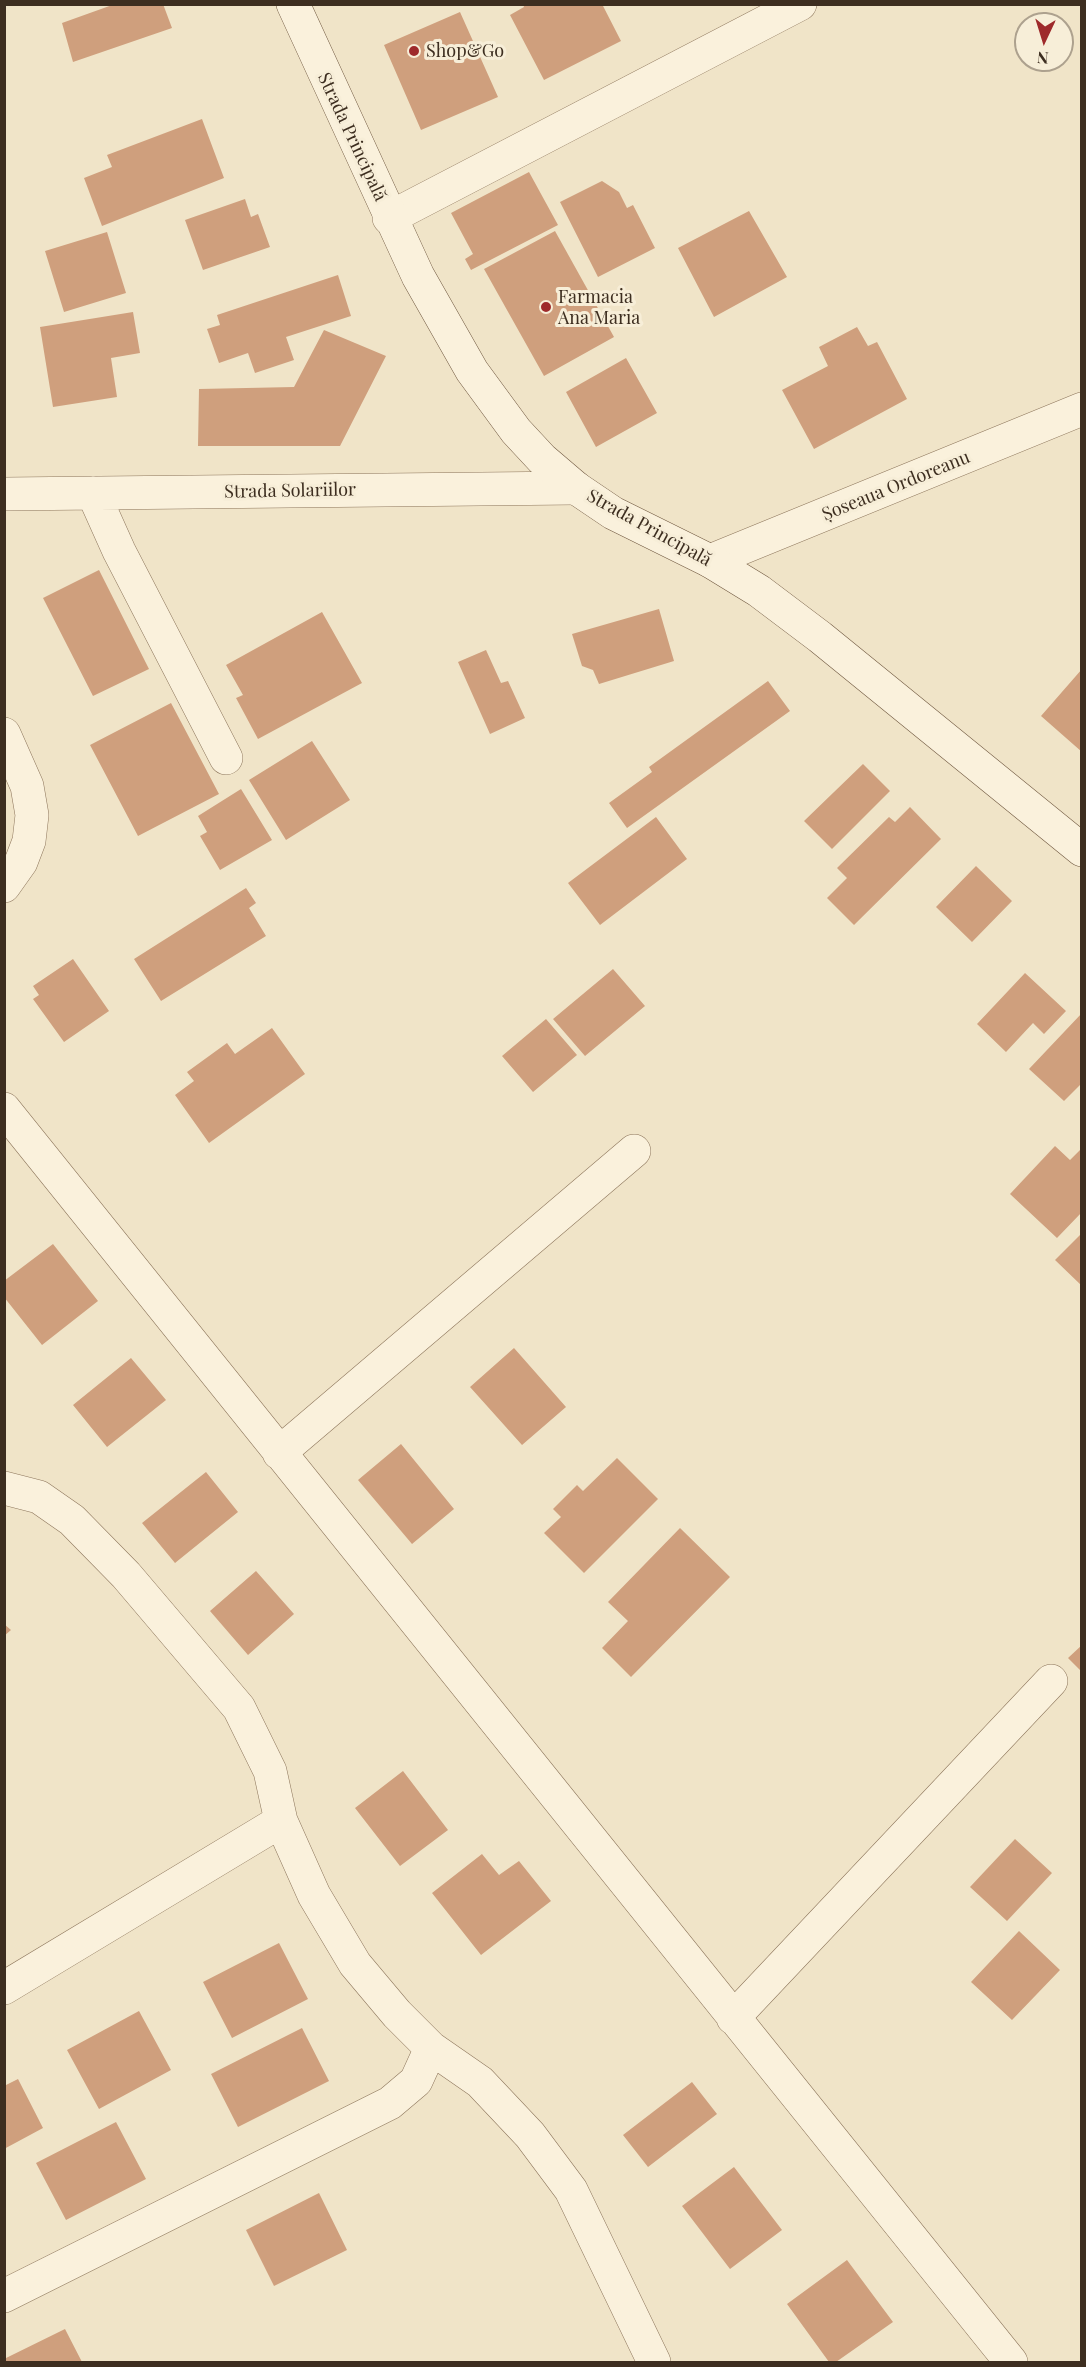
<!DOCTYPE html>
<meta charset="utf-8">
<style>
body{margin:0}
#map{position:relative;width:1086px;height:2367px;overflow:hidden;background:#f0e4c8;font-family:"Playfair Display",serif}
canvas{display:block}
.frame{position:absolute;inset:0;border:6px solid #3d2e20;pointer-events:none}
.north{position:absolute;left:1014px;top:12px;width:60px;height:60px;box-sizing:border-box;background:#f7eed8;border:2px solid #ada18e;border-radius:50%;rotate:184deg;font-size:16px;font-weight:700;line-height:24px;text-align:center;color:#3d2e20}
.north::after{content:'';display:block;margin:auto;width:21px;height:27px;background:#9e2a2b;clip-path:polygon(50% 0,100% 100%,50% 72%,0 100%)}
</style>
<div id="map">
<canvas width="1086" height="2367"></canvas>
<div class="frame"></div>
<div class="north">N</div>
</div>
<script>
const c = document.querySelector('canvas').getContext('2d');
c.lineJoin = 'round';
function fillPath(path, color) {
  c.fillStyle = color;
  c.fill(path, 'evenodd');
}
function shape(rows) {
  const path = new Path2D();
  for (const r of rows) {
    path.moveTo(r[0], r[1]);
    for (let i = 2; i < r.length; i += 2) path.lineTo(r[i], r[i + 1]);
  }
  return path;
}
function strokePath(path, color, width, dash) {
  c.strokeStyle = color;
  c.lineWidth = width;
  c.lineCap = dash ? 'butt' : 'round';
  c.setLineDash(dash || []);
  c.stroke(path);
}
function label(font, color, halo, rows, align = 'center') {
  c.font = font + ' "Playfair Display",serif';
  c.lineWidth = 6;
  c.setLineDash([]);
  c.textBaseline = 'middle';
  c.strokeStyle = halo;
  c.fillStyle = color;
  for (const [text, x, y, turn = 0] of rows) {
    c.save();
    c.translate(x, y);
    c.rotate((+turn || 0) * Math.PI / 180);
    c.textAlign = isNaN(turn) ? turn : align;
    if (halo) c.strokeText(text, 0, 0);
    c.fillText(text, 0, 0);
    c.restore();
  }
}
fillPath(shape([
 [115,4,163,4,172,28,73,62,62,23],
 [523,4,602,4,621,41,544,80,510,15,524,7],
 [460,12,498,97,421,130,384,45],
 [202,119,224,178,102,226,84,178,112,167,107,155],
 [529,172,558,225,471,270,465,259,473,254,451,213],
 [602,181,619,192,627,208,633,205,655,248,598,277,560,202],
 [245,199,251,217,258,214,270,247,203,270,185,220],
 [749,211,787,277,714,317,678,248],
 [555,231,614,337,544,376,484,269],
 [107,232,126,293,64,312,45,251],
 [338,275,351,316,286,337,294,360,255,373,248,353,219,363,207,329,220,325,217,315],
 [133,312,140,353,111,358,117,397,53,407,40,327],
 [857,327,868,346,877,342,907,399,814,449,782,390,828,366,819,347],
 [324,330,386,356,340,446,198,446,199,389,294,387],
 [626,358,657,413,596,447,566,392],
 [99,570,149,669,93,696,43,598],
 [659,609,674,661,599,684,593,670,582,666,572,634],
 [322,612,362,683,258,739,236,698,243,695,226,665],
 [486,650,501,683,508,681,525,718,490,734,458,662],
 [1082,669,1082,752,1041,716],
 [768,681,790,711,627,828,609,803,652,772,649,767],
 [171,703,219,794,138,836,90,745],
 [312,741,350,800,286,840,249,780],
 [863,764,890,791,832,849,804,821],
 [241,789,272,840,220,870,200,836,207,832,198,816],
 [910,807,941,839,854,925,827,898,847,878,837,868,889,817,895,822],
 [656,817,687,859,600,925,568,883],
 [976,866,1012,901,972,942,936,907],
 [246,888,256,903,249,908,266,936,161,1001,134,959],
 [73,959,109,1011,64,1042,33,999,39,995,33,986],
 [613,969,645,1006,585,1056,553,1019],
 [1025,973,1066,1011,1044,1034,1033,1023,1006,1052,977,1024],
 [1082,1013,1082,1083,1064,1101,1029,1069],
 [546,1019,577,1055,533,1092,502,1056],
 [272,1028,305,1074,209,1143,175,1095,194,1081,187,1072,227,1043,235,1054],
 [1055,1146,1070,1160,1082,1148,1082,1212,1057,1238,1010,1194],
 [1082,1233,1082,1286,1055,1260],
 [53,1244,98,1301,42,1345,4,1297,4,1281],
 [514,1348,566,1407,522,1445,470,1387],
 [131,1358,166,1400,107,1447,73,1405],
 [401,1444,454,1509,412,1544,358,1480],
 [617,1458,658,1499,584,1573,544,1533,561,1517,553,1509,577,1485,583,1491],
 [206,1472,238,1512,175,1563,142,1523],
 [680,1528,730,1577,631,1677,602,1648,628,1621,608,1602],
 [256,1571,294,1614,248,1655,210,1611],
 [4,1624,11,1630,4,1636],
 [1082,1645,1082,1672,1068,1658],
 [403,1771,448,1830,400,1866,355,1808],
 [1015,1839,1052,1873,1007,1921,970,1887],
 [482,1854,499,1875,519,1861,551,1901,481,1955,432,1893],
 [1019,1931,1060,1970,1012,2020,971,1982],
 [279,1943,308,1999,232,2038,203,1982],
 [139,2011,171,2070,99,2109,67,2050],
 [302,2028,329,2081,238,2127,211,2074],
 [18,2079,43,2128,4,2149,4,2086],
 [692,2082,717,2114,648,2167,623,2135],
 [116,2122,146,2179,66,2220,36,2163],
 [734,2167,782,2230,730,2269,682,2206],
 [319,2193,347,2250,274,2286,246,2230],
 [847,2260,893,2322,836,2362,829,2362,787,2304],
 [65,2329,82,2362,4,2362,4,2359]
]), '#cf9f7d');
const minor = shape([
 [389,218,800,4],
 [93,493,119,551,226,758],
 [4,494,576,488],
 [4,734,27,786,32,815,29,841,21,862,4,886],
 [4,1109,1011,2362],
 [279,1453,634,1151],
 [4,1488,39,1497,72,1520,126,1575,239,1708,270,1771,281,1821,314,1895,355,1964,397,2014,431,2048,480,2082,530,2135,571,2190,654,2362],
 [4,1988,281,1821],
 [733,2018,1051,1681],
 [4,2296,390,2103,416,2081,431,2048]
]);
const tertiary = shape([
 [710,561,1082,409]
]);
const secondary = shape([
 [293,4,418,276,472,371,516,431,542,459,576,488,613,513,710,561,759,591,820,637,1082,850]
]);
strokePath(minor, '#8d765c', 34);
strokePath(tertiary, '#8d765c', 34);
strokePath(secondary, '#6f573f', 34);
strokePath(minor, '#faf1dc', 33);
strokePath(tertiary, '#faf1dc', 33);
strokePath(secondary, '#faf1dc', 33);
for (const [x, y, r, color] of [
 [414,51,6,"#9e2a2b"],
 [546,307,6,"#9e2a2b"]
]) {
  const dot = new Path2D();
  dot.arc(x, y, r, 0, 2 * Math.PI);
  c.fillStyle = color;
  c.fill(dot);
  strokePath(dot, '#f7eed8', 2);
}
label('18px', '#3d2e20', '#f7eed8', [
 ["Shop&Go",426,51],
 ["Farmacia",558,297],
 ["Ana Maria",558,318]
], 'left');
label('18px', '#3d2e20', '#f7eed8', [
 ["Strada Principală",352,137,65],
 ["Șoseaua Ordoreanu",896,486,-22],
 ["Strada Solariilor",290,491,-1],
 ["Strada Principală",649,528,29]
]);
</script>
